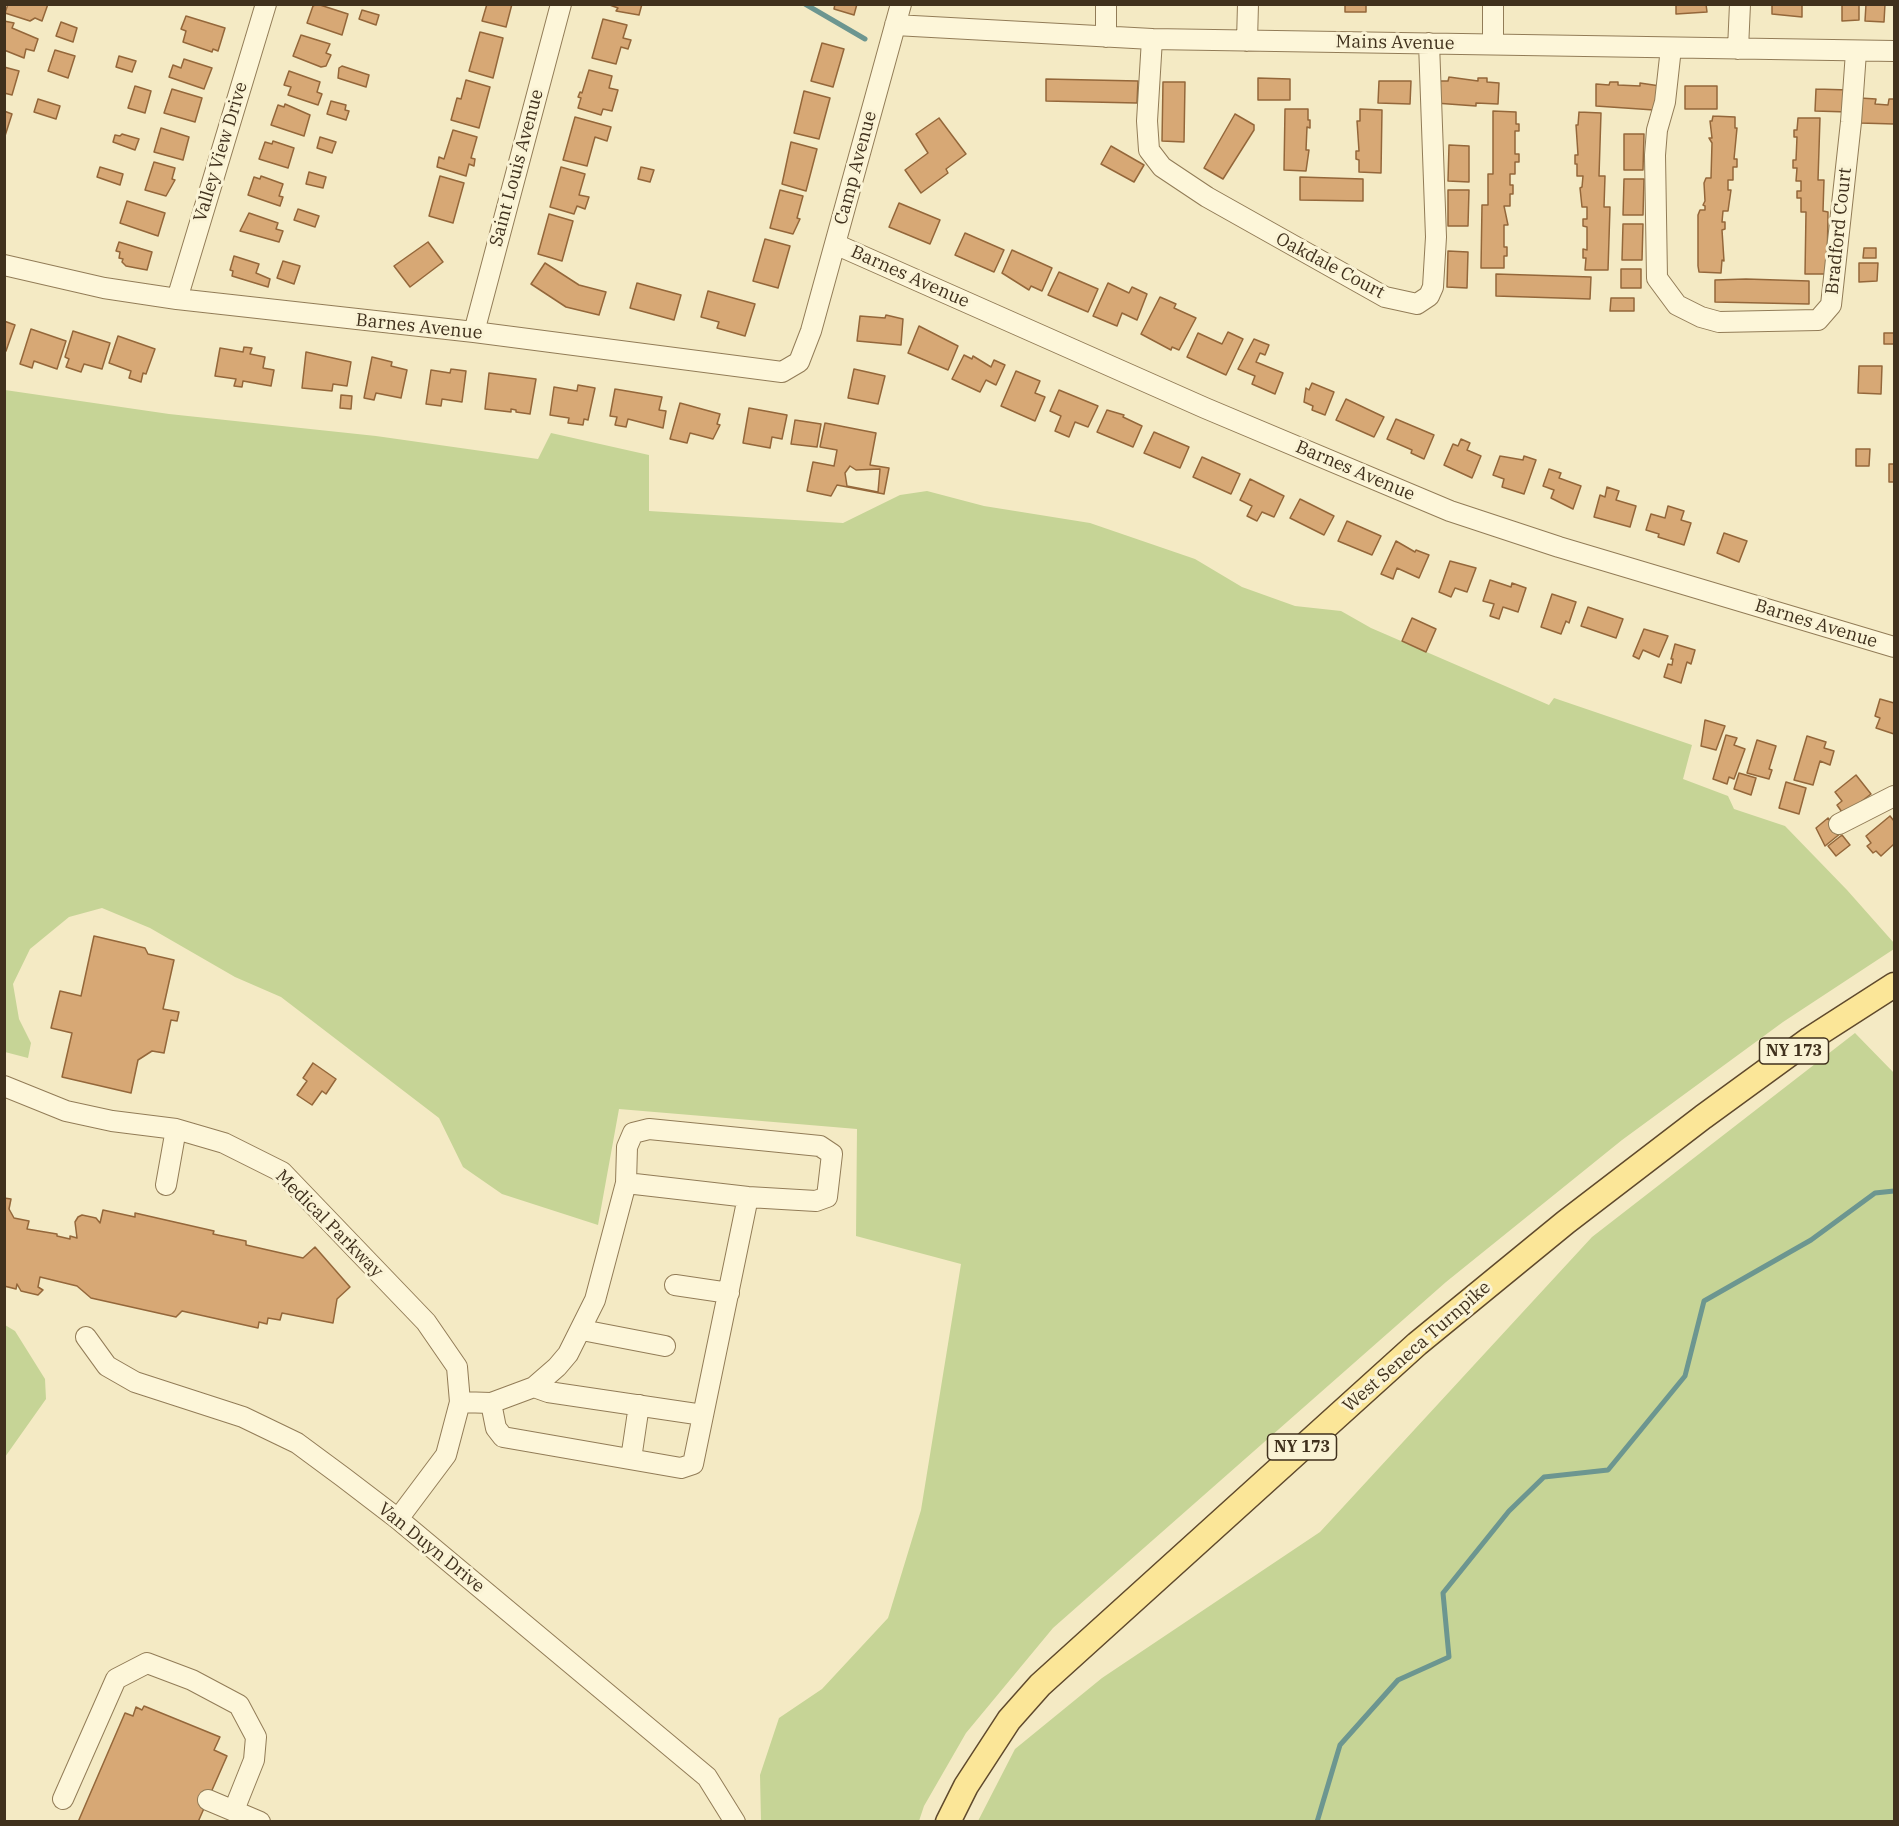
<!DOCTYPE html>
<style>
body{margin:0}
#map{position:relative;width:1899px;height:1826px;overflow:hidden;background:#f4eac4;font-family:"IBM Plex Serif",serif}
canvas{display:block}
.frame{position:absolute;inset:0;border:6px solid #40311d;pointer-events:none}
</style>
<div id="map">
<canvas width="1899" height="1826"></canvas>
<div class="frame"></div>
</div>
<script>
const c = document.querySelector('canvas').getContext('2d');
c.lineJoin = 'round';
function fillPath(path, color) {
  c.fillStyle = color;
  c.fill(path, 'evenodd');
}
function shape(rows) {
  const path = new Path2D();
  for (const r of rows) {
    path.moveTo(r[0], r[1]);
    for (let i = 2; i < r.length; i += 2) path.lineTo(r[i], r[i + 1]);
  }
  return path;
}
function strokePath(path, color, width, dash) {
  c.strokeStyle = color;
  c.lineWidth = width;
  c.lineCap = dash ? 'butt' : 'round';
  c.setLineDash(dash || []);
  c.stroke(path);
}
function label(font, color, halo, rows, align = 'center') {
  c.font = font + ' "IBM Plex Serif",serif';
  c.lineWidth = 6;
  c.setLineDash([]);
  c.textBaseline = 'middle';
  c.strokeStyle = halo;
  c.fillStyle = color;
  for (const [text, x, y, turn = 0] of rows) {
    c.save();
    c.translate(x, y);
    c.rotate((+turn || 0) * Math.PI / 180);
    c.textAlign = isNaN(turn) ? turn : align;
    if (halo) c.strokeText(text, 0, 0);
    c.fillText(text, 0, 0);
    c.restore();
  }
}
fillPath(shape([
 [5,390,169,414,376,436,538,459,551,433,649,455,649,511,843,523,900,495,927,491,984,506,1090,523,1195,559,1242,587,1295,606,1341,611,1371,628,1549,705,1554,698,1692,745,1683,779,1728,796,1734,809,1785,826,1847,890,1894,943,1894,949,1783,1022,1622,1140,1446,1282,1053,1628,966,1733,924,1806,919,1821,761,1821,760,1775,779,1718,822,1689,888,1618,921,1510,961,1264,856,1236,857,1129,619,1109,598,1225,502,1194,463,1167,439,1118,281,997,235,977,150,928,102,908,69,917,30,949,13,984,19,1019,31,1043,28,1058,5,1052],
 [1855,1033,1894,1073,1894,1821,978,1821,1015,1749,1102,1678,1320,1532,1592,1237],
 [5,1325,15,1331,45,1379,46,1399,5,1457]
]), '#c6d496');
strokePath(shape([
 [805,4,865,39],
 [1317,1822,1340,1745,1398,1680,1449,1657,1443,1593,1509,1511,1544,1477,1608,1470,1685,1376,1704,1301,1811,1240,1875,1193,1894,1191]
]), '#6c9690', 5);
const building = shape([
 [8,4,48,4,42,21,35,18,30,21,5,13,8,4],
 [317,4,348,14,342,35,307,23,313,6,317,4],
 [487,4,512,4,506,27,482,21,487,4],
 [607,4,642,4,639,15,616,11,618,8,607,4],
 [835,4,857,4,854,15,834,9,835,4],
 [1345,4,1366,4,1366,12,1345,12,1345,4],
 [1676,4,1706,4,1707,12,1676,14,1676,4],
 [1772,4,1802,4,1802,17,1772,14,1772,4],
 [1842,4,1859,4,1859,20,1842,21,1842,4],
 [1866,4,1885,4,1884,22,1865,21,1866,4],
 [362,10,379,15,376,25,359,19,362,10],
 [186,16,225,28,218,51,213,49,212,52,183,42,186,31,181,29,186,16],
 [603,19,627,25,623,38,631,40,628,49,621,47,616,64,592,58,603,19],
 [4,21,14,23,12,28,38,39,34,51,26,49,24,58,4,50,4,21],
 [61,22,77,28,73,42,56,36,61,22],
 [480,32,503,38,493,78,469,71,480,32],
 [301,35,330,44,326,53,331,55,326,66,321,67,293,56,301,35],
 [822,43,844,49,833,87,811,81,822,43],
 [55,50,75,56,68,78,48,71,55,50],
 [119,56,136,61,132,72,116,67,119,56],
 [184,59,212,68,204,89,169,77,173,65,181,68,184,59],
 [342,66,369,75,366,87,338,78,339,68,342,66],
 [4,67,19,71,12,95,4,93,4,67],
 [589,70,612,76,609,88,618,90,612,111,603,109,601,115,578,108,581,98,578,97,580,92,582,93,589,70],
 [289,71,320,82,317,92,322,94,318,105,288,95,291,87,284,85,289,71],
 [1449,77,1478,81,1478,78,1487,78,1487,82,1499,83,1498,104,1476,103,1476,106,1435,103,1436,81,1448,81,1449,77],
 [1258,78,1290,79,1290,100,1258,100,1258,78],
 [1046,79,1138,81,1137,103,1046,101,1046,79],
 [466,80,490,87,479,128,451,120,457,98,461,99,466,80],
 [1379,81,1411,81,1410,104,1378,103,1379,81],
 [1163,82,1185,82,1184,142,1162,141,1163,82],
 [1610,82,1618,82,1618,85,1640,86,1640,83,1660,86,1654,110,1596,106,1596,84,1609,85,1610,82],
 [135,86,151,91,145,113,128,108,135,86],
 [1685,86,1717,86,1717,109,1685,109,1685,86],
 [172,89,202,98,195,122,164,113,172,89],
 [1816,89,1849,90,1848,112,1815,111,1816,89],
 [804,91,830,98,819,139,794,133,804,91],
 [1860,98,1876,99,1875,104,1888,105,1889,99,1894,99,1894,124,1860,123,1860,98],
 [38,99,60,106,56,119,34,112,38,99],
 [331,101,346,105,345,110,349,111,346,120,327,114,331,101],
 [285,104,310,115,304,136,271,125,278,105,284,107,285,104],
 [1285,109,1308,109,1308,120,1310,120,1310,128,1307,127,1306,150,1309,150,1306,171,1284,170,1285,109],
 [1360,109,1382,110,1381,173,1359,172,1359,160,1356,159,1356,151,1359,151,1357,121,1360,121,1360,109],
 [4,111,12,114,4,139,4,111],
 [1493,111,1516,112,1516,124,1519,124,1519,131,1515,131,1515,154,1519,154,1519,162,1515,162,1515,174,1510,174,1510,185,1513,185,1513,194,1510,194,1510,206,1504,206,1508,225,1504,225,1504,247,1507,247,1507,256,1504,256,1504,268,1481,268,1482,205,1488,205,1488,174,1493,174,1493,111],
 [1579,112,1601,113,1599,176,1605,176,1604,207,1610,207,1608,270,1585,270,1586,258,1583,258,1583,249,1587,250,1587,227,1583,226,1583,219,1587,219,1587,207,1582,207,1580,188,1582,187,1583,176,1577,176,1577,164,1575,164,1575,155,1578,155,1576,125,1578,125,1579,112],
 [1235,114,1254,125,1254,130,1223,179,1204,168,1235,114],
 [1713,116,1735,117,1735,128,1737,128,1734,159,1737,159,1737,167,1733,167,1733,180,1728,180,1728,190,1731,190,1728,211,1723,211,1722,222,1725,222,1725,229,1722,230,1724,261,1722,260,1721,273,1699,272,1698,266,1698,215,1700,210,1705,210,1705,206,1703,205,1705,201,1704,183,1706,178,1711,178,1712,143,1709,138,1712,138,1710,121,1712,121,1713,116],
 [575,117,611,127,607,141,595,137,587,166,563,160,575,117],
 [939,118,966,154,946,169,948,173,921,193,905,170,928,153,916,134,939,118],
 [1798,118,1820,118,1818,180,1824,180,1823,211,1828,212,1827,274,1805,274,1806,212,1801,212,1801,198,1797,198,1797,191,1801,191,1801,181,1796,181,1797,168,1793,168,1793,160,1796,160,1797,137,1794,137,1794,130,1797,130,1798,118],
 [161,128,189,137,183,160,154,152,161,128],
 [453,130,477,137,471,158,475,159,474,166,469,164,466,176,437,167,439,157,444,159,453,130],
 [122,134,139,139,135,150,113,142,115,135,120,136,122,134],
 [1624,134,1644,134,1643,170,1624,170,1624,134],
 [320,137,336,142,332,153,317,148,320,137],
 [273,141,294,148,288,168,259,159,265,142,272,144,273,141],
 [791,142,817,149,806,191,782,184,791,142],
 [1449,145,1469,146,1469,182,1448,181,1449,145],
 [1111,146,1144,165,1134,182,1101,164,1111,146],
 [154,162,175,168,172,179,175,180,166,196,145,190,154,162],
 [100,167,123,174,120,185,97,177,100,167],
 [561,167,585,174,579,195,589,197,585,209,577,206,574,214,550,207,561,167],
 [641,167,654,170,650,182,638,179,641,167],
 [309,172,326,177,323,188,306,184,309,172],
 [261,176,283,184,279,196,283,197,280,206,248,195,254,177,260,179,261,176],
 [440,176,464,183,453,223,429,216,440,176],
 [1300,177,1363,179,1363,201,1300,200,1300,177],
 [1624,179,1644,179,1643,215,1623,215,1624,179],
 [780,190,803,196,797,218,800,219,793,234,770,228,780,190],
 [1448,190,1469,190,1468,226,1448,226,1448,190],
 [127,201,165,213,158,236,120,223,127,201],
 [899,203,940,220,930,244,889,227,899,203],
 [298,209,319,216,315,227,294,220,298,209],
 [249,213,278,223,276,229,283,231,279,242,240,231,249,213],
 [549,214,573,221,562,261,538,254,549,214],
 [1623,224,1643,224,1642,260,1622,260,1623,224],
 [965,233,1004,250,994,272,955,255,965,233],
 [765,239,790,246,778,288,753,281,765,239],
 [119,242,152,252,147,270,126,266,122,262,123,259,119,258,120,252,116,251,119,242],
 [428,242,443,262,410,287,394,266,428,242],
 [1864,248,1876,248,1876,258,1863,258,1864,248],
 [1012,250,1052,268,1042,291,1031,286,1029,290,1002,273,1012,250],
 [1448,251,1468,252,1467,288,1447,287,1448,251],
 [234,256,259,264,256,273,270,279,268,287,232,276,233,271,230,270,234,256],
 [283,261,300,266,294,284,277,278,283,261],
 [545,263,579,285,606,292,599,315,566,307,531,284,545,263],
 [1859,263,1878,263,1877,281,1859,282,1859,263],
 [1621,269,1641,269,1641,288,1621,288,1621,269],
 [1059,272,1098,289,1088,312,1048,295,1059,272],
 [1496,274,1591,277,1590,299,1496,296,1496,274],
 [1746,279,1809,281,1809,304,1715,302,1715,280,1746,279],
 [637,283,681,295,674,320,630,308,637,283],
 [1108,283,1129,293,1132,287,1147,294,1137,320,1122,313,1117,326,1093,316,1108,283],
 [708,291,755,304,745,336,717,328,719,322,701,317,708,291],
 [1160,297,1176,304,1174,308,1196,318,1179,350,1172,347,1171,350,1141,334,1160,297],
 [1611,298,1634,298,1634,311,1610,311,1611,298],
 [886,315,903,319,901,345,857,341,860,316,885,318,886,315],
 [4,321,15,325,6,351,4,351,4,321],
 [919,326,958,346,948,370,908,353,919,326],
 [31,329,66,341,57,369,34,361,32,368,20,364,31,329],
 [73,331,110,343,102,369,84,364,81,372,66,367,69,359,65,357,73,331],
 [1228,332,1243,339,1226,375,1187,357,1198,333,1222,344,1228,332],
 [1884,333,1894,333,1894,344,1884,344,1884,333],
 [118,336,155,349,146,374,143,373,141,382,129,378,131,371,109,363,118,336],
 [1254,339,1269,345,1265,355,1260,353,1256,362,1283,373,1275,394,1252,384,1255,376,1238,369,1254,339],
 [244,347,252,348,250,354,265,357,263,368,274,370,271,386,243,381,242,387,234,386,236,379,215,376,220,348,243,352,244,347],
 [306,352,351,362,347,386,333,384,332,391,302,388,306,352],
 [964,355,972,359,973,356,991,367,994,360,1005,365,996,385,986,380,980,392,952,379,964,355],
 [372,357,392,362,391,366,407,370,401,398,376,393,374,400,364,398,372,357],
 [1859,366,1882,366,1881,394,1858,393,1859,366],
 [451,369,466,371,462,402,442,399,441,406,426,404,431,370,450,373,451,369],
 [854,369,885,376,878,404,848,398,854,369],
 [1016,371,1040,381,1035,393,1045,397,1035,421,1001,406,1016,371],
 [489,373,536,379,530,414,516,412,516,410,511,409,511,412,485,409,489,373],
 [1312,383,1334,392,1325,415,1312,410,1313,406,1304,402,1306,388,1309,390,1312,383],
 [578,385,595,388,588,420,584,419,583,425,568,423,569,418,550,415,554,387,577,391,578,385],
 [615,389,662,397,659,410,666,411,663,428,628,419,626,427,615,425,617,417,610,416,615,389],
 [1059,390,1098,406,1088,427,1075,422,1069,437,1055,431,1061,416,1050,411,1059,390],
 [341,395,352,396,351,409,340,408,341,395],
 [1346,399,1384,417,1374,437,1336,420,1346,399],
 [680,403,720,414,717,424,720,425,713,439,690,433,687,443,670,439,680,403],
 [749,408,787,415,782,439,772,437,770,448,743,443,749,408],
 [1107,410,1124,415,1123,417,1142,426,1133,447,1097,432,1107,410],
 [1396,419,1434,435,1424,459,1411,453,1412,450,1387,439,1396,419],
 [795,420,821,424,817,447,791,444,795,420],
 [825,423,876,433,870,465,889,468,884,494,837,485,831,496,807,491,813,462,834,466,837,450,820,447,825,423],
 [850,466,856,470,880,469,878,492,847,486,845,473,850,466],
 [1154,432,1189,447,1180,468,1144,453,1154,432],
 [1461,439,1470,443,1467,450,1481,456,1472,478,1444,465,1453,444,1458,446,1461,439],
 [1856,449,1870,449,1869,466,1856,466,1856,449],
 [1500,456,1523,460,1524,456,1536,460,1524,494,1502,487,1504,479,1493,475,1500,456],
 [1202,457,1240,474,1231,494,1193,477,1202,457],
 [1894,461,1894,482,1889,482,1889,464,1894,464,1894,461],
 [1549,469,1561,473,1559,478,1581,486,1573,509,1551,498,1554,490,1543,486,1549,469],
 [1250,479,1284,496,1274,517,1262,512,1257,521,1247,516,1252,506,1240,500,1250,479],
 [1607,487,1619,491,1616,500,1636,506,1630,527,1594,517,1600,495,1605,497,1607,487],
 [1300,499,1334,516,1324,535,1290,518,1300,499],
 [1668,506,1684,511,1681,520,1691,523,1684,545,1658,537,1659,534,1646,530,1651,514,1665,518,1668,506],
 [1347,521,1381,536,1372,555,1338,541,1347,521],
 [1724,533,1747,541,1739,562,1717,553,1724,533],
 [1396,541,1415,552,1416,550,1429,555,1419,578,1397,568,1393,579,1381,574,1396,541],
 [1450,561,1476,568,1467,592,1455,588,1451,597,1439,592,1450,561],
 [1490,580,1511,587,1512,583,1526,588,1518,612,1503,607,1499,619,1490,616,1494,604,1483,601,1490,580],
 [1552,594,1576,602,1569,623,1566,621,1561,634,1541,627,1552,594],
 [1588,607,1623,619,1616,638,1581,626,1588,607],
 [1412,618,1436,629,1426,652,1402,641,1412,618],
 [1644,629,1668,636,1659,657,1643,650,1639,659,1633,656,1644,629],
 [1675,644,1695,650,1691,664,1687,662,1681,683,1664,677,1668,664,1672,665,1673,659,1671,659,1675,644],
 [1880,699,1894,703,1894,734,1876,728,1880,718,1875,716,1880,699],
 [1705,720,1725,726,1716,750,1701,746,1705,720],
 [1726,735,1737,738,1734,745,1745,749,1734,779,1729,777,1727,784,1713,779,1726,735],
 [1807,736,1826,742,1824,748,1834,751,1830,765,1820,761,1813,785,1794,780,1807,736],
 [1757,740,1776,746,1769,769,1772,770,1769,779,1747,773,1757,740],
 [1739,773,1756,778,1751,795,1734,789,1739,773],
 [1856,775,1871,794,1844,815,1837,805,1842,801,1835,792,1856,775],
 [1786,782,1806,788,1799,814,1779,808,1786,782],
 [1890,816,1894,821,1894,844,1881,856,1876,851,1873,853,1867,846,1871,843,1866,836,1890,816],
 [1828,818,1841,833,1825,846,1816,828,1828,818],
 [1842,835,1850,845,1836,856,1828,846,1842,835],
 [94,936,145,948,148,954,174,960,163,1009,179,1012,177,1021,171,1020,164,1053,152,1051,138,1060,131,1093,62,1077,72,1033,51,1028,60,991,81,996,94,936],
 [313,1063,336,1079,326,1094,322,1091,312,1105,297,1095,307,1081,303,1078,313,1063],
 [4,1198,11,1199,9,1209,14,1218,29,1221,27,1229,57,1234,57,1236,70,1239,70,1236,77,1238,75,1222,78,1217,82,1215,96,1218,100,1223,103,1210,135,1217,135,1213,214,1231,213,1234,246,1241,246,1245,303,1258,315,1247,350,1287,337,1299,333,1323,282,1313,280,1320,268,1318,267,1324,259,1322,258,1328,182,1311,176,1317,91,1298,77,1286,40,1277,38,1287,43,1290,38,1295,21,1291,17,1284,16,1289,4,1286,4,1198],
 [144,1706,220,1737,214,1750,227,1756,198,1822,78,1822,125,1713,133,1716,136,1707,142,1710,144,1706]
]);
fillPath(building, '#d7a875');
strokePath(building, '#94673a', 1.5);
const minor = shape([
 [1106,4,1106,37],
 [895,25,1152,39,1894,51],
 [1152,39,1147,121,1149,150,1162,167,1207,197,1385,297,1417,304,1429,296,1433,287,1436,237,1429,43],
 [1247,41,1248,4],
 [1493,44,1493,4],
 [1671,48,1665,102,1657,130,1655,155,1657,278,1677,305,1701,317,1719,322,1818,320,1831,305,1851,122,1856,52],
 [1738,49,1740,4],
 [835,244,1205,408,1450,511,1559,547,1894,647],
 [4,265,104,288,177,299,474,332,782,372,799,362,811,331,901,4],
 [177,299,266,4],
 [474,332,561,4],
 [1839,824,1894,796],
 [4,1086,66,1111,112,1121,176,1129,224,1143,282,1172,426,1322,457,1367,460,1402,446,1455,398,1519],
 [166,1185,176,1129],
 [675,1285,729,1293],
 [582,1330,665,1346],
 [86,1337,107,1366,135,1382,243,1417,297,1443,343,1477,398,1519,707,1777,735,1822],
 [534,1387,548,1392,703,1415],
 [460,1402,491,1403,534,1387,557,1367,568,1354,595,1300,626,1183,627,1147,633,1133,649,1129,820,1146,832,1154,827,1197,816,1201,748,1197,626,1183],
 [491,1403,496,1428,503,1437,681,1468,693,1464,748,1197],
 [631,1459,639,1405],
 [63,1799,116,1679,147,1663,192,1680,239,1705,256,1737,254,1760,234,1810],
 [208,1800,260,1822]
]);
const major = shape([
 [948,1822,966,1786,1009,1720,1040,1685,1417,1344,1566,1222,1703,1117,1810,1039,1894,985]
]);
strokePath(minor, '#927c57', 22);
strokePath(major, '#5f492c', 27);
strokePath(minor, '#fdf6d9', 20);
strokePath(major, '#fbe698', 24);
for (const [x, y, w] of [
 [1794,1051,69],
 [1302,1447,69]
]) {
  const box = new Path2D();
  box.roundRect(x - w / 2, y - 13, w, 26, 4.5);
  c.fillStyle = '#faf3d5';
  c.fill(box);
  strokePath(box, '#40311d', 1.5);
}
label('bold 16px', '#40311d', null, [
 ["NY 173",1794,1051],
 ["NY 173",1302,1447]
]);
label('18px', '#40311d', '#faf3d5', [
 ["Mains Avenue",1395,43,1],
 ["Valley View Drive",221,152,-73],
 ["Saint Louis Avenue",517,168,-75],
 ["Camp Avenue",856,168,-75],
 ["Bradford Court",1839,231,-84],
 ["Oakdale Court",1330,266,28],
 ["Barnes Avenue",910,277,24],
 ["Barnes Avenue",419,327,6],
 ["Barnes Avenue",1355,471,23],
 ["Barnes Avenue",1816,624,17],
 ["Medical Parkway",329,1224,45],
 ["West Seneca Turnpike",1417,1347,-41],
 ["Van Duyn Drive",431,1548,39]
]);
</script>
